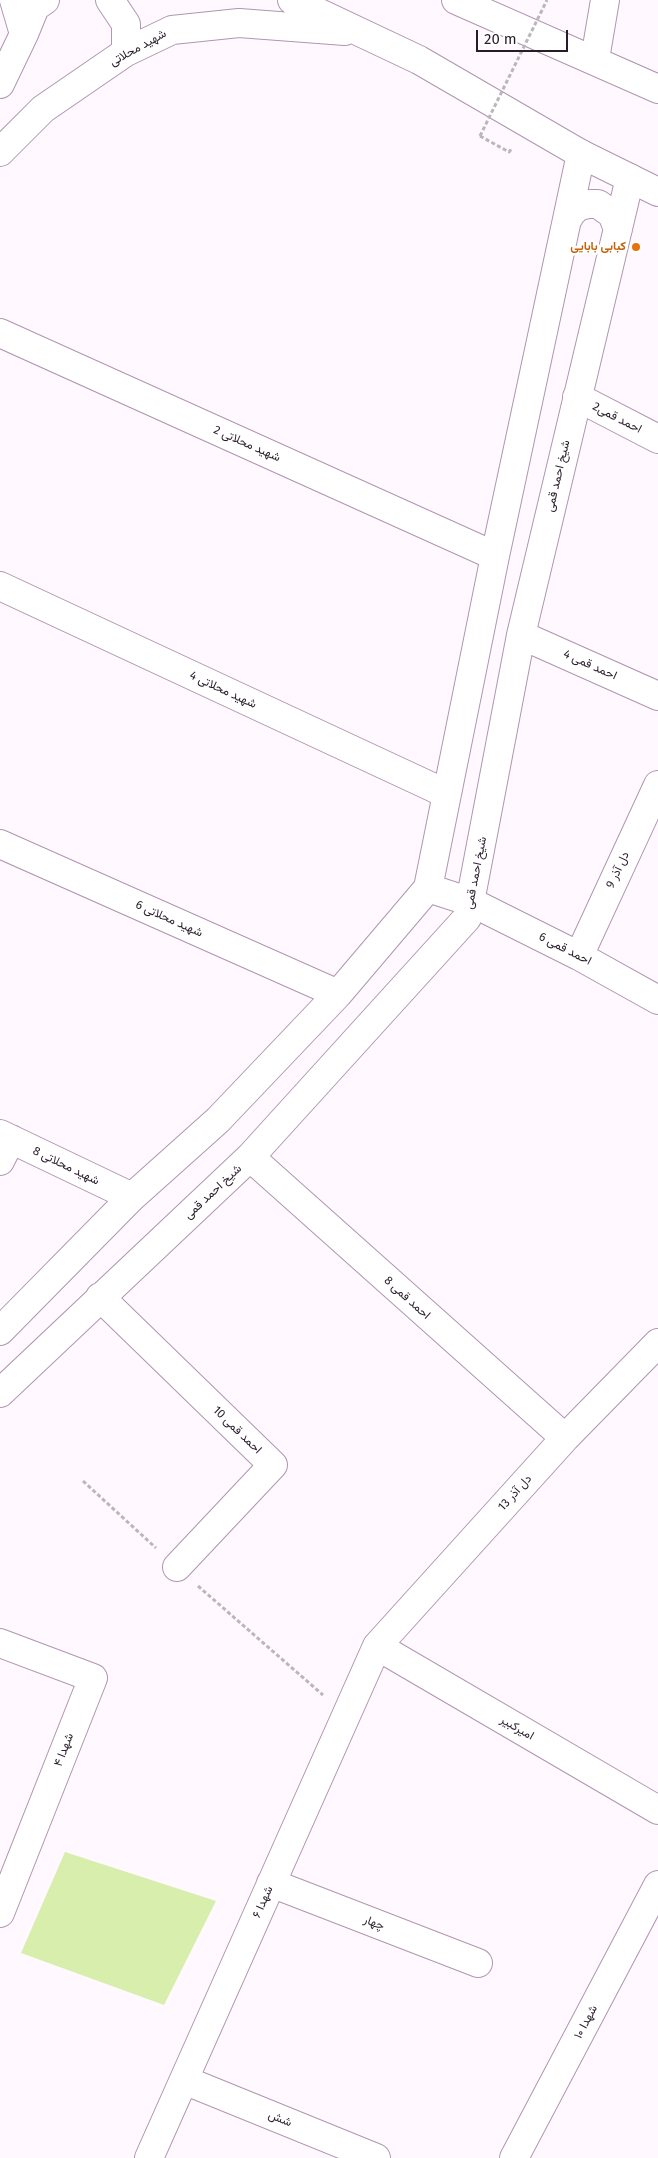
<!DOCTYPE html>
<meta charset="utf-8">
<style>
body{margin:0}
#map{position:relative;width:658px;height:2158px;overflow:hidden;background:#fff9ff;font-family:"Fira Sans",sans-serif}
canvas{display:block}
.scale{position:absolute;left:476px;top:30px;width:92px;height:22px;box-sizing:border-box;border:2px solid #271d28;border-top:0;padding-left:6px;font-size:15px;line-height:18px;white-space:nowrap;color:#271d28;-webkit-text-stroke:4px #fff;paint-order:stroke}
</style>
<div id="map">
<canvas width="658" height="2158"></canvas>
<div class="scale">20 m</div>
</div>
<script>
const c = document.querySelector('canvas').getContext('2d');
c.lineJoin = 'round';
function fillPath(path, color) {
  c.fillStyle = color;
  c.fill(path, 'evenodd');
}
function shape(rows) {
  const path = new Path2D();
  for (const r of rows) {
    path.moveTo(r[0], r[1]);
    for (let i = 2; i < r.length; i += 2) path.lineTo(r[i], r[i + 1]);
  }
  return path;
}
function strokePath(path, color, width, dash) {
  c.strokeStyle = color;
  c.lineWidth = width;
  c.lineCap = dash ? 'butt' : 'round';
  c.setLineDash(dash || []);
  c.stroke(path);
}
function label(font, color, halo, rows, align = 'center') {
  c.font = font + ' "Fira Sans",Vazirmatn,sans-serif';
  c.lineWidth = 5;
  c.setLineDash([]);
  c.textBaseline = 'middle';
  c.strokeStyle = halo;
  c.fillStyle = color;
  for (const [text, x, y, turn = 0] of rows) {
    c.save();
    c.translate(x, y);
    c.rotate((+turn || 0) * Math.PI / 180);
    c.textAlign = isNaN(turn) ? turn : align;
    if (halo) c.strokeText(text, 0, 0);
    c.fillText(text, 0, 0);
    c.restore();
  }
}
fillPath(shape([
 [65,1852,216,1901,164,2005,21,1953]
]), '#d7eeac');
const minor = shape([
 [595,59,605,0],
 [567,220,572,212,579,206,588,204,598,204,612,214,618,229],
 [0,333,495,556],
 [577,397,658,439],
 [0,586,447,794],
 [521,635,658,696],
 [0,844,338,994],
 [428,888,471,902,579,956,658,1000],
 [579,956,658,785],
 [0,1134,132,1197],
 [250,1157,565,1438],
 [0,1161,11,1139],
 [100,1297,273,1465,177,1567],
 [0,1331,132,1197,218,1120,338,994,428,888,495,556,581,154],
 [0,1393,250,1157,467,918,521,635,630,178],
 [0,1643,93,1678,0,1913],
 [377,1646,658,1810],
 [271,1883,478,1963],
 [184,2080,376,2158],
 [149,2158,377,1646,565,1438,658,1343],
 [514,2158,658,1885]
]);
const major = shape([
 [110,0,126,24,126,52],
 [292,0,419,60,581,154,658,192],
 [456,0,658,89],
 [24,34,35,7,45,0],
 [0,84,24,34,14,0],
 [0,152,43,109,126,52,172,30,239,23,345,31]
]);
strokePath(minor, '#af96b1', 30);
strokePath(major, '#af96b1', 30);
strokePath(shape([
 [480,136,509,152,512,148],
 [83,1481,156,1548],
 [198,1586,323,1695]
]), '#bcb5bd', 3, [4, 2.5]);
strokePath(minor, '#fff', 28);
strokePath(major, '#fff', 28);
strokePath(shape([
 [480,136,547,0]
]), '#bcb5bd', 3, [4, 2.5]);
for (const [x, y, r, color] of [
 [636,247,5,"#e8710a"]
]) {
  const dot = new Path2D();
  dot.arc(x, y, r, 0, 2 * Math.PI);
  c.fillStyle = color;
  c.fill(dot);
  strokePath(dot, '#fff', 2);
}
label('12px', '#271d28', '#fff', [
 ["شهید محلاتی",138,48,-29],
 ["احمد قمی2",617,418,27],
 ["شهید محلاتی 2",247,444,24],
 ["شیخ احمد قمی",558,476,-77],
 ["احمد قمی 4",590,665,24],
 ["شهید محلاتی 4",223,690,25],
 ["دل آذر 9",618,870,-65],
 ["شیخ احمد قمی",476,873,-79],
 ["شهید محلاتی 6",169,919,24],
 ["احمد قمی 6",565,949,27],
 ["شهید محلاتی 8",66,1166,26],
 ["شیخ احمد قمی",213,1192,-43],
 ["احمد قمی 8",407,1298,42],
 ["احمد قمی 10",237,1430,44],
 ["دل آذر 13",515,1493,-48],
 ["امیرکبیر",517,1728,30],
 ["شهدا ۴",64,1750,-69],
 ["شهدا ۶",263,1902,-66],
 ["چهار",374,1923,21],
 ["شهدا ۱۰",586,2022,-62],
 ["شش",280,2119,22]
]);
label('bold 12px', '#c56008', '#fff', [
 ["کبابی بابایی",626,247]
], 'right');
</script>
